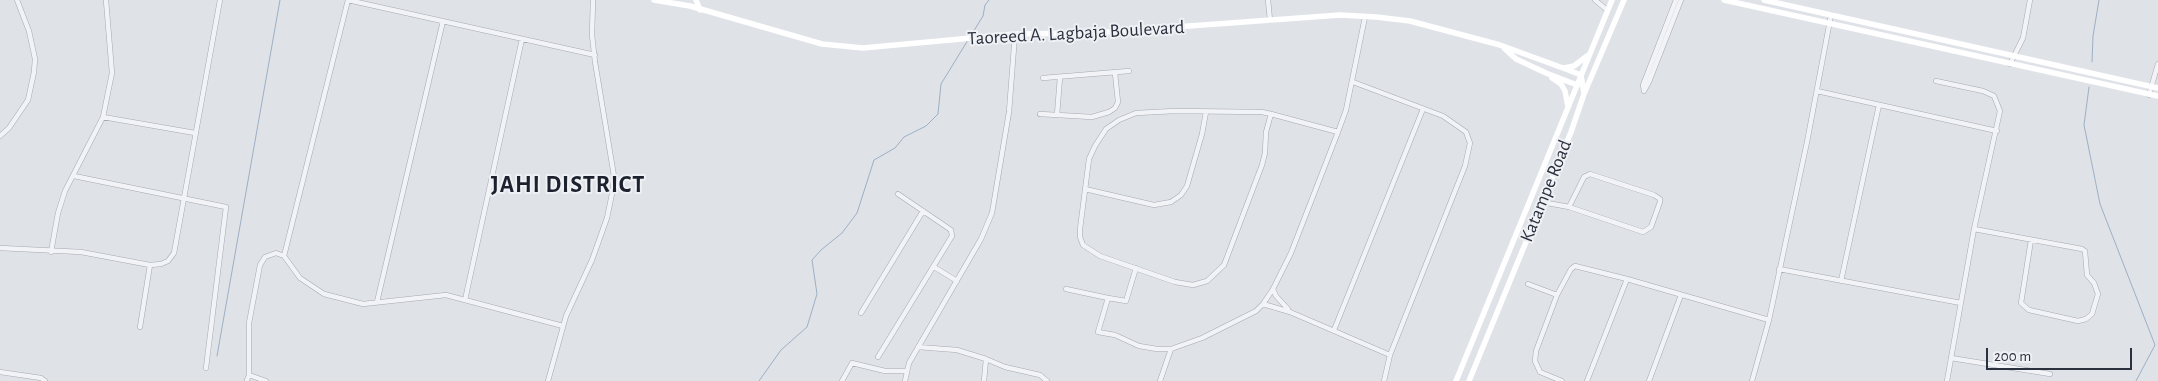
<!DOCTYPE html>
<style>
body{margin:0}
#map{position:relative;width:2158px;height:381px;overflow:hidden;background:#dfe2e7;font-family:"Alegreya Sans",sans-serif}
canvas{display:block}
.scale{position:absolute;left:1986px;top:348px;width:146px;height:22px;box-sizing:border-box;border:2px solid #2a303d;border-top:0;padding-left:6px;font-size:15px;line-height:18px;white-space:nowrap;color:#2a303d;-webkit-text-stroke:4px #eff1f5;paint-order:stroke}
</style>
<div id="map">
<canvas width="2158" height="381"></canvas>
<div class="scale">200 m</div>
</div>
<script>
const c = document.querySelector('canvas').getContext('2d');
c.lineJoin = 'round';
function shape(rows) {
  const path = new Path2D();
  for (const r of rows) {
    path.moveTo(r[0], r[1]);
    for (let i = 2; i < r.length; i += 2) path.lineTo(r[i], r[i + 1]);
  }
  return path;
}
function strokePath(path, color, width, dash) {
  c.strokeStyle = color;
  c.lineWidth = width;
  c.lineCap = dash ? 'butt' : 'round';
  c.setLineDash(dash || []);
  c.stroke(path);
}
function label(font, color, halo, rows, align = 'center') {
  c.font = font + ' "Alegreya Sans",sans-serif';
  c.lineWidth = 4;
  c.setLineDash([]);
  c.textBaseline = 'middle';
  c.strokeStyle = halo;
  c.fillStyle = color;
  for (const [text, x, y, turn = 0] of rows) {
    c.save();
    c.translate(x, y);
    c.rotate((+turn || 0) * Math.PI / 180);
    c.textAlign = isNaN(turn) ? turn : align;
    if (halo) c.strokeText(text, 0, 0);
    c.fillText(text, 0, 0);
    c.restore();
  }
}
strokePath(shape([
 [970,37,983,16,985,5,989,0],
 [2092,62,2093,36,2099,0],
 [2089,87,2084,125,2100,204,2155,345,2136,381],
 [217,356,280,0],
 [759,381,781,350,807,327,817,294,812,260,821,250,842,233,857,213,874,160,895,148,904,137,926,126,938,114,941,84,968,40]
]), '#9dafc4', 1);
const street = shape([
 [348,0,284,256,300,278,324,294,363,304,446,295,563,326],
 [348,0,595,55],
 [1268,0,1270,20],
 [1595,0,1607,10],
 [1676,0,1643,85,1644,91,1649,82,1681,0],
 [2010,64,2023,38,2030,0],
 [1043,78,1129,71],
 [1936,81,1983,91,1994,96,2000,111,1974,229,1947,381],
 [1353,82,1443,116,1466,132,1470,143,1465,166,1390,355,1384,381],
 [1817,91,1997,131],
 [2149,95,2158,64],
 [1040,114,1092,117,1109,112,1115,108,1118,102,1115,73],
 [1271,114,1266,132,1265,153,1262,165,1224,265,1207,281,1193,285,1175,282,1100,256,1083,245,1080,237,1080,229,1089,159,1095,146,1106,129,1119,120,1136,113,1175,111,1262,112,1271,114,1338,132,1346,110,1365,17],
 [1057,115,1060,77],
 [103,117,195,133],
 [0,136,9,128,28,100,34,72,35,59,29,31,17,0],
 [74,176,226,207,206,368],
 [1085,189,1154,205,1171,202,1181,195,1187,186,1202,134,1206,112],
 [1542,202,1569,207,1643,232,1651,227,1660,202,1660,199,1654,195,1590,174,1584,177,1569,207],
 [1974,229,2082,249,2085,251,2087,275,2094,283,2098,294,2092,314,2086,319,2078,321,2029,310,2021,303,2031,240],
 [0,248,81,252,150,265,161,264,168,261,174,253,220,0],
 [51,252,58,213,65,191,103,117,112,73,106,0],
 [934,267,957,281],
 [1779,269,1961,303],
 [1841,281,1879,105],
 [1528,284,1557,295],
 [1066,289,1108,298,1098,332,1115,335,1139,346,1157,349,1171,349,1202,338,1256,311,1263,304,1273,289,1291,253,1338,132],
 [1273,289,1276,296,1288,309],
 [1108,298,1126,301,1136,268],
 [465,300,522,39],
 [377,302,443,21],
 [1263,304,1290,312,1390,355],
 [861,313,923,211],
 [140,327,150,265],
 [1334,330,1423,109],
 [918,347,957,350,986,359,984,381],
 [878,357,952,236,951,230,898,194],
 [1951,358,2050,374],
 [986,359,1005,367,1040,375,1047,381],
 [0,372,41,378,45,381],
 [249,375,266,381],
 [247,380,249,375,249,323,260,265,265,257,276,253,284,256],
 [548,381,566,316,592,260,607,218,613,189,614,176,595,62,592,35,593,0],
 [842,381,852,363,885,371,906,371],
 [905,381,909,363,981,239,992,213,1009,112,1015,34],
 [1160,381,1171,349],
 [1562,381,1540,372,1535,361,1536,351,1557,295,1571,269,1575,266,1627,279,1769,320],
 [1587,381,1627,279],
 [1649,381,1681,295],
 [1752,381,1769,320,1807,142,1831,15]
]);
strokePath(street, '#a5a9b1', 5.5);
strokePath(street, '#f2f3f6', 4.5);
strokePath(shape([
 [654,0,690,6,822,44,863,48,1015,34,1093,33,1340,15,1376,17,1410,21,1500,45,1563,68,1581,75,1584,94],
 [696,0,700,10],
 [1724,0,2158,96],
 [1764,0,2158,88],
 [1504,48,1516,59,1546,73,1577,85,1580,83],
 [1564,68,1574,66,1587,56],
 [1552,78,1561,84,1565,91,1568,107],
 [1456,381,1612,0],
 [1469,381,1571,132,1584,94,1624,0]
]), '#fff', 5.5);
label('19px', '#2a303d', '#eff1f5', [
 ["Taoreed A. Lagbaja Boulevard",1076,33,-3],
 ["Katampe Road",1546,191,-68]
]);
c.letterSpacing = '1px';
label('bold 24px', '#1c212e', '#eff1f5', [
 ["JAHI DISTRICT",568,185]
]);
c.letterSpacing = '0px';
</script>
